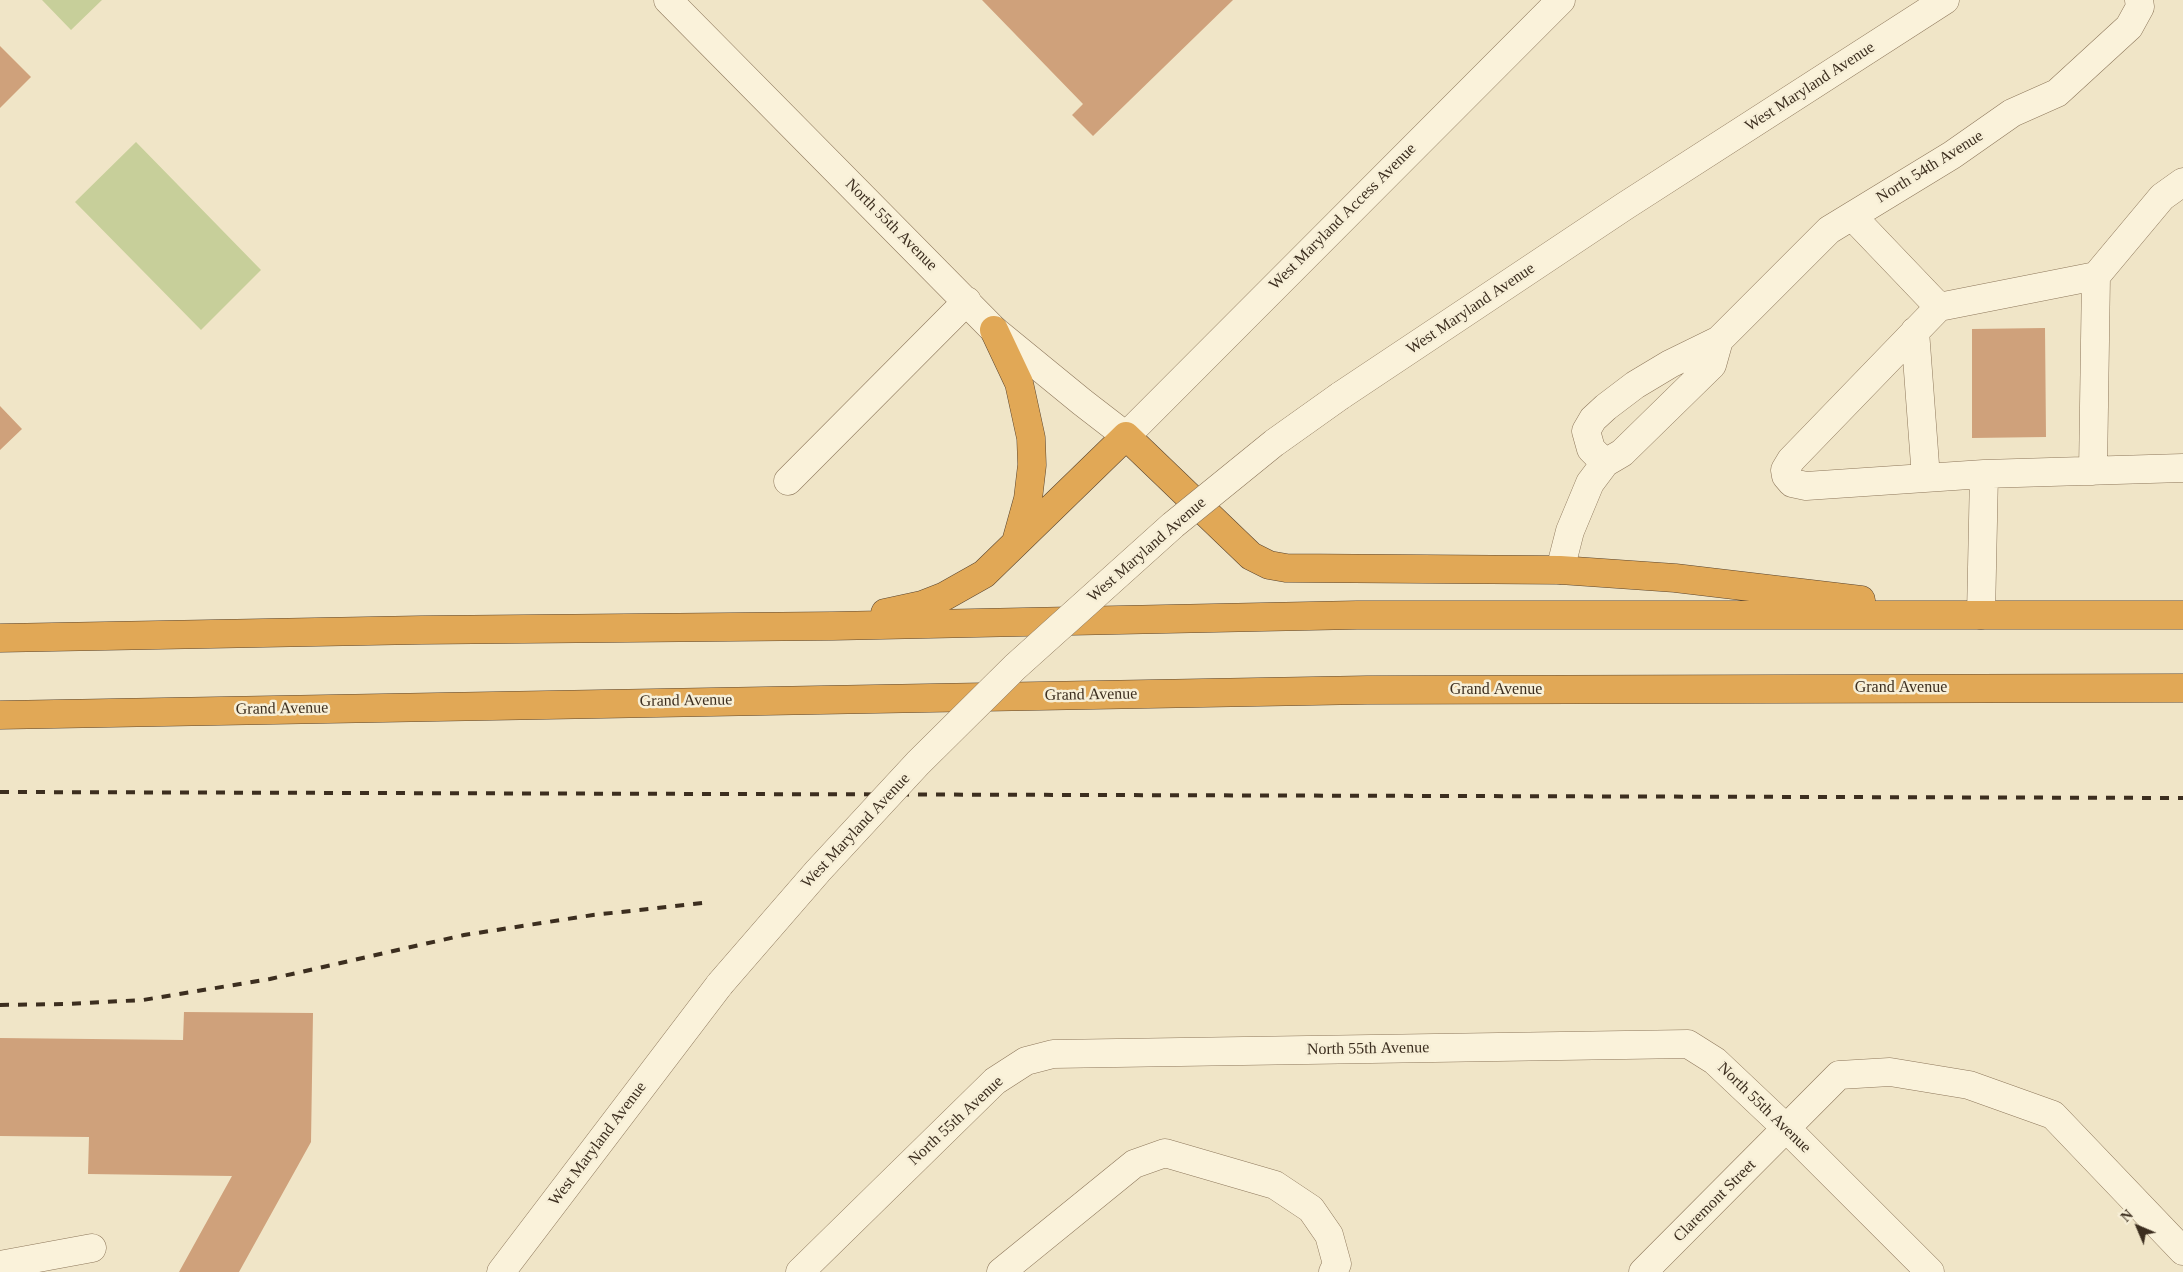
<!DOCTYPE html>
<style>
body{margin:0}
#map{position:relative;width:2183px;height:1272px;overflow:hidden;background:#f0e5c7;font-family:Georgia,serif}
canvas{display:block}
.north{position:absolute;left:2113px;top:1202px;width:50px;height:50px;-webkit-text-stroke:4px #f7efd7;paint-order:stroke;rotate:315deg;font-size:14px;font-weight:700;line-height:20px;text-align:center;color:#3c2e1f}
.north::after{content:'';display:block;margin:auto;width:18px;height:22px;background:#3c2e1f;clip-path:polygon(50% 0,100% 100%,50% 72%,0 100%)}
</style>
<div id="map">
<canvas width="2183" height="1272"></canvas>
<div class="north">N</div>
</div>
<script>
const c = document.querySelector('canvas').getContext('2d');
c.lineJoin = 'round';
function fillPath(path, color) {
  c.fillStyle = color;
  c.fill(path, 'evenodd');
}
function shape(rows) {
  const path = new Path2D();
  for (const r of rows) {
    path.moveTo(r[0], r[1]);
    for (let i = 2; i < r.length; i += 2) path.lineTo(r[i], r[i + 1]);
  }
  return path;
}
function strokePath(path, color, width, dash) {
  c.strokeStyle = color;
  c.lineWidth = width;
  c.lineCap = dash ? 'butt' : 'round';
  c.setLineDash(dash || []);
  c.stroke(path);
}
function label(font, color, halo, rows, align = 'center') {
  c.font = font + ' Georgia,serif';
  c.lineWidth = 5;
  c.setLineDash([]);
  c.textBaseline = 'middle';
  c.strokeStyle = halo;
  c.fillStyle = color;
  for (const [text, x, y, turn = 0] of rows) {
    c.save();
    c.translate(x, y);
    c.rotate((+turn || 0) * Math.PI / 180);
    c.textAlign = isNaN(turn) ? turn : align;
    if (halo) c.strokeText(text, 0, 0);
    c.fillText(text, 0, 0);
    c.restore();
  }
}
fillPath(shape([
 [42,0,102,0,71,30],
 [136,142,261,270,201,330,75,202]
]), '#c7cf9a');
fillPath(shape([
 [982,0,1233,0,1093,136,1072,115,1083,104],
 [0,46,31,77,0,108],
 [2045,328,2046,437,1972,438,1972,329],
 [0,406,22,429,0,450],
 [184,1012,313,1013,311,1142,239,1272,179,1272,232,1176,88,1174,89,1137,0,1136,0,1038,183,1040]
]), '#cfa17b');
const minor = shape([
 [668,0,994,330,1082,402,1126,436,1561,0],
 [1852,216,1939,307,1791,460,1785,470,1786,476,1792,483,1806,486,1984,474,1981,615],
 [1939,307,2096,276],
 [1915,331,1926,478],
 [1719,340,1712,365,1622,453,1605,463,1591,449,1586,431,1593,419,1606,407,1635,385,1670,364,1719,340,1829,230,1952,155,2012,113,2057,93,2129,27,2140,7,2139,0],
 [1340,396,1625,206,1945,0],
 [2093,471,2096,276,2162,197,2183,182],
 [1984,474,2183,468],
 [788,481,967,301],
 [1560,570,1570,531,1590,483,1605,463],
 [0,1265,92,1248],
 [501,1272,720,984],
 [800,1272,995,1081,1026,1061,1053,1054,1688,1044,1715,1061,1787,1129,1930,1272],
 [1001,1272,1134,1164,1165,1153,1275,1185,1311,1209,1329,1235,1337,1264,1333,1272],
 [1643,1272,1839,1075,1890,1072,1969,1085,2053,1115,2183,1251]
]);
const highway = shape([
 [994,330,1019,383,1031,438,1032,465,1028,499,1016,542],
 [885,613,922,605,945,596,984,574,1126,436,1251,556,1269,565,1286,568,1560,570,1675,578,1861,600],
 [0,638,421,630,833,626,1357,615,2183,615],
 [0,715,1367,690,2183,688]
]);
strokePath(minor, '#8d775b', 29);
strokePath(highway, '#5a452f', 29);
strokePath(minor, '#faf2da', 28);
strokePath(highway, '#e1a856', 28);
strokePath(shape([
 [0,792,2183,798],
 [0,1005,65,1004,143,1000,270,979,464,935,593,915,703,903]
]), '#3c2e1f', 4, [9, 9]);
const minorBridge = shape([
 [720,984,818,871,918,763,1015,667,1173,525,1274,443,1340,396]
]);
strokePath(minorBridge, '#8d775b', 29, []);
strokePath(minorBridge, '#faf2da', 28);
label('16px', '#3c2e1f', '#f7efd7', [
 ["West Maryland Avenue",1810,87,-33],
 ["North 54th Avenue",1930,167,-32],
 ["West Maryland Access Avenue",1343,217,-45],
 ["North 55th Avenue",891,225,45],
 ["West Maryland Avenue",1471,309,-34],
 ["West Maryland Avenue",1147,550,-41],
 ["Grand Avenue",1901,688],
 ["Grand Avenue",1496,690],
 ["Grand Avenue",1091,695,-1],
 ["Grand Avenue",686,701,-1],
 ["Grand Avenue",282,709,-1],
 ["West Maryland Avenue",856,831,-47],
 ["North 55th Avenue",1368,1049,-1],
 ["North 55th Avenue",1764,1108,44],
 ["North 55th Avenue",956,1121,-43],
 ["West Maryland Avenue",598,1144,-53],
 ["Claremont Street",1715,1201,-45]
]);
</script>
